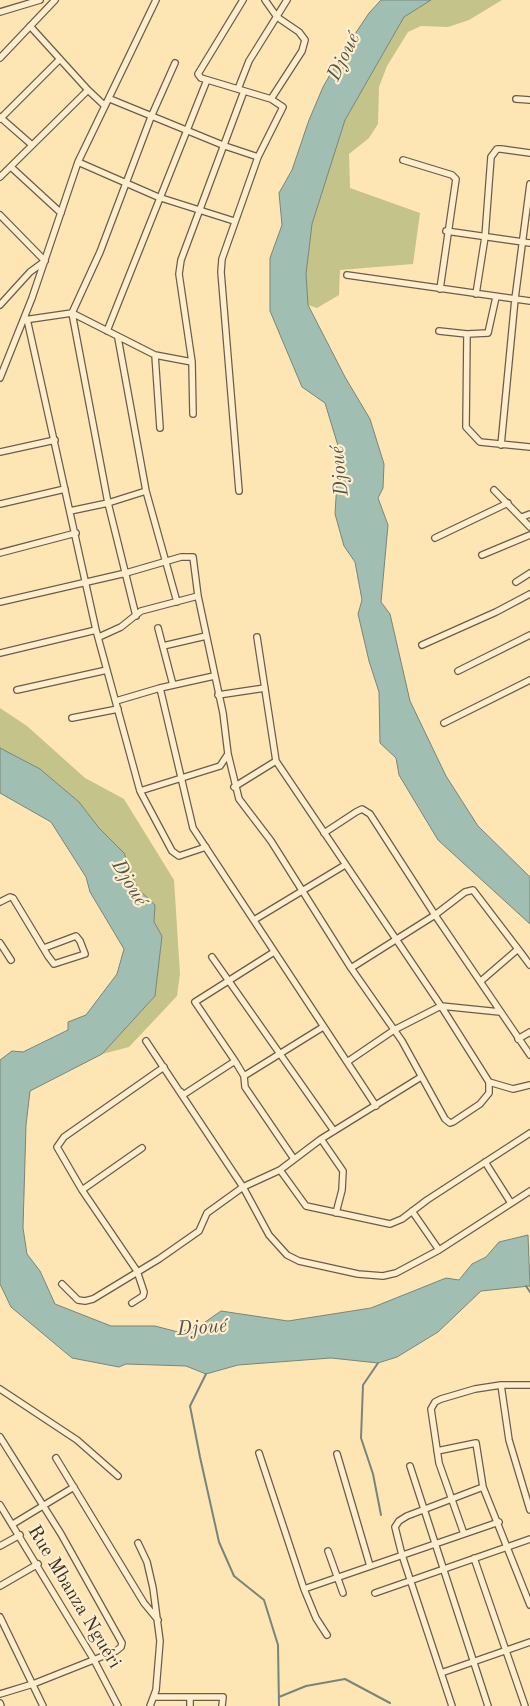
<!DOCTYPE html>
<meta charset="utf-8">
<style>
body{margin:0}
canvas{display:block;background:#fee5b4}
</style>
<canvas width="530" height="1706"></canvas>
<script>
const c = document.querySelector('canvas').getContext('2d');
c.lineJoin = 'round';
function fillPath(path, color) {
  c.fillStyle = color;
  c.fill(path, 'evenodd');
}
function shape(rows) {
  const path = new Path2D();
  for (const r of rows) {
    path.moveTo(r[0], r[1]);
    for (let i = 2; i < r.length; i += 2) path.lineTo(r[i], r[i + 1]);
  }
  return path;
}
function strokePath(path, color, width, dash) {
  c.strokeStyle = color;
  c.lineWidth = width;
  c.lineCap = dash ? 'butt' : 'round';
  c.setLineDash(dash || []);
  c.stroke(path);
}
function label(font, color, halo, rows, align = 'center') {
  c.font = font + ' "Old Standard TT",serif';
  c.lineWidth = 4.5;
  c.setLineDash([]);
  c.textBaseline = 'middle';
  c.strokeStyle = halo;
  c.fillStyle = color;
  for (const [text, x, y, turn = 0] of rows) {
    c.save();
    c.translate(x, y);
    c.rotate((+turn || 0) * Math.PI / 180);
    c.textAlign = isNaN(turn) ? turn : align;
    if (halo) c.strokeText(text, 0, 0);
    c.fillText(text, 0, 0);
    c.restore();
  }
}
fillPath(shape([
 [431,0,502,0,469,20,448,27,421,26,408,32,387,66,379,87,378,124,369,138,349,154,350,188,420,213,413,264,340,270,339,295,317,308,308,305,306,274,312,224,345,120,404,17],
 [0,708,27,726,85,778,124,799,174,880,180,974,177,996,129,1047,102,1054,155,996,162,936,154,922,155,905,137,888,124,853,99,828,79,802,40,769,0,748]
]), '#c4c38a');
const water = shape([
 [381,0,431,0,404,17,345,120,312,224,306,274,308,305,345,377,370,419,384,464,383,488,378,498,388,525,381,602,390,614,410,701,446,776,478,826,530,877,530,924,438,840,399,775,396,758,380,743,379,692,369,661,358,614,362,600,355,562,344,546,335,514,339,449,325,403,302,387,270,311,270,258,282,225,279,193,292,170,309,120,323,87,343,52,369,13,381,0],
 [0,748,40,769,79,802,99,828,124,853,137,888,155,905,154,922,162,936,155,996,102,1054,30,1091,26,1125,23,1228,27,1254,40,1271,55,1304,111,1326,155,1326,178,1332,198,1327,221,1311,288,1321,371,1308,446,1278,459,1280,472,1264,486,1257,499,1242,528,1235,530,1286,481,1291,438,1332,397,1357,378,1363,331,1358,238,1365,206,1374,186,1366,126,1364,119,1367,72,1358,11,1307,0,1284,0,1060,12,1051,23,1052,68,1030,68,1022,86,1015,117,974,124,949,90,892,86,877,51,822,0,793,0,748]
]);
fillPath(water, '#a1beb3');
strokePath(water, '#78857a', 1);
strokePath(shape([
 [526,1286,530,1292],
 [378,1363,363,1385,361,1438,373,1474,381,1515],
 [206,1374,190,1406,200,1457,219,1542,234,1576,264,1600,278,1645,279,1706],
 [279,1697,306,1686,345,1679,390,1703]
]), '#78857a', 2);
const minor = shape([
 [265,0,277,17,299,32,305,40,302,51,271,99],
 [0,12,40,0],
 [30,26,88,90,105,106],
 [0,58,55,0],
 [238,89,249,61,287,0],
 [110,99,225,146,258,157],
 [516,99,530,100],
 [0,117,32,145],
 [0,119,60,59],
 [403,160,452,175,456,179,440,289],
 [78,162,158,197,234,221],
 [11,167,61,213],
 [0,177,88,90],
 [0,215,45,261,30,272,0,305],
 [446,231,530,243],
 [347,275,530,301],
 [476,294,485,237,491,157,497,149,501,149,530,153],
 [27,319,96,630,140,791,172,851,179,856,206,847],
 [24,320,72,313,155,355,192,362],
 [107,331,207,80],
 [439,331,467,334,488,333,496,297],
 [467,334,466,427,480,442,530,447],
 [118,338,146,491,177,602],
 [155,355,160,428],
 [0,378,32,298,78,162,156,0],
 [193,414,192,362,179,274,181,260,244,91],
 [501,445,515,299,530,184],
 [0,452,55,440],
 [494,490,530,527],
 [239,491,221,272,222,259,258,157,283,107,271,99,201,78,198,74,243,0],
 [0,504,65,489],
 [70,511,108,503,146,491],
 [522,517,530,514],
 [435,538,508,503],
 [0,553,76,533],
 [482,555,530,535],
 [516,582,530,573],
 [0,602,126,573,181,557,193,557,198,596,223,713,228,754,239,799,271,841,351,968,402,1041,445,1119,450,1123,453,1122,480,1104,489,1093,489,1082],
 [136,616,108,503,72,313,100,252,151,117,175,63],
 [158,628,173,685],
 [99,637,121,627,141,611,198,596],
 [257,637,276,761,441,1006,489,1082,513,1089,530,1085],
 [422,645,496,612,530,594],
 [163,646,206,636],
 [0,653,96,630],
 [458,671,530,635],
 [160,688,193,828,376,1106],
 [17,690,107,670],
 [218,695,265,688],
 [116,701,160,688,214,676],
 [72,718,118,709],
 [444,723,530,680],
 [234,787,276,761],
 [140,791,220,766,228,754],
 [324,833,356,812,362,809,370,814,435,915,530,1055],
 [0,902,10,897,13,898,48,956,54,964,85,954,80,941,76,936,44,948],
 [254,920,345,865],
 [0,943,11,960],
 [518,949,530,965],
 [274,952,195,1002,235,1061,244,1076,245,1087,294,1159],
 [212,957,334,1131],
 [351,968,435,915,465,892,473,890,518,949,481,981],
 [518,1039,530,1032],
 [146,1041,243,1187,269,1235,287,1255,299,1261,358,1274,383,1276,396,1273,439,1250,530,1191],
 [347,1062,394,1030,441,1006,500,1012],
 [244,1076,323,1027],
 [181,1092,183,1095,235,1061],
 [321,1139,343,1171,342,1190,336,1213],
 [485,1162,511,1203],
 [280,1170,306,1206,390,1224,402,1219,427,1200,530,1133],
 [82,1190,142,1148],
 [412,1211,439,1250],
 [62,1284,78,1300,85,1301,93,1299,159,1259,199,1231,207,1213,243,1187,280,1170,321,1139,421,1077],
 [132,1303,143,1296,144,1292,137,1271,82,1190,57,1147,64,1137,164,1067],
 [501,1385,509,1440,530,1510],
 [0,1389,77,1440,118,1476],
 [0,1437,61,1534,122,1643,121,1647,116,1651,33,1684,0,1694],
 [437,1451,476,1443,483,1487,530,1605],
 [259,1453,304,1589,316,1618,327,1635],
 [337,1454,370,1566],
 [56,1458,144,1603,158,1620],
 [410,1466,488,1706],
 [0,1505,94,1660,118,1706],
 [13,1524,74,1487],
 [464,1534,439,1463,431,1409,435,1402,441,1399,475,1389,501,1385,530,1385],
 [138,1543,147,1562,153,1588,160,1641,156,1690,150,1706],
 [0,1546,20,1535],
 [328,1551,343,1593],
 [474,1558,525,1706],
 [0,1586,38,1564],
 [304,1589,499,1522],
 [375,1593,530,1539],
 [0,1617,43,1706],
 [441,1673,530,1642],
 [154,1697,223,1697,222,1706],
 [0,1703,1,1706],
 [190,1706,190,1698],
 [452,1706,402,1555,395,1527,399,1521,407,1516,483,1487]
]);
strokePath(minor, '#6b5d49', 8);
strokePath(minor, '#feeece', 5.5);
label('19px', '#3a3025', '#feeece', [
 ["Rue Mbanza Nguéri",74,1597,59]
]);
label('italic 20px', '#545448', '#feeece', [
 ["Djoué",344,57,-64],
 ["Djoué",340,471,-96],
 ["Djoué",129,883,59],
 ["Djoué",202,1328,-4]
]);
</script>
